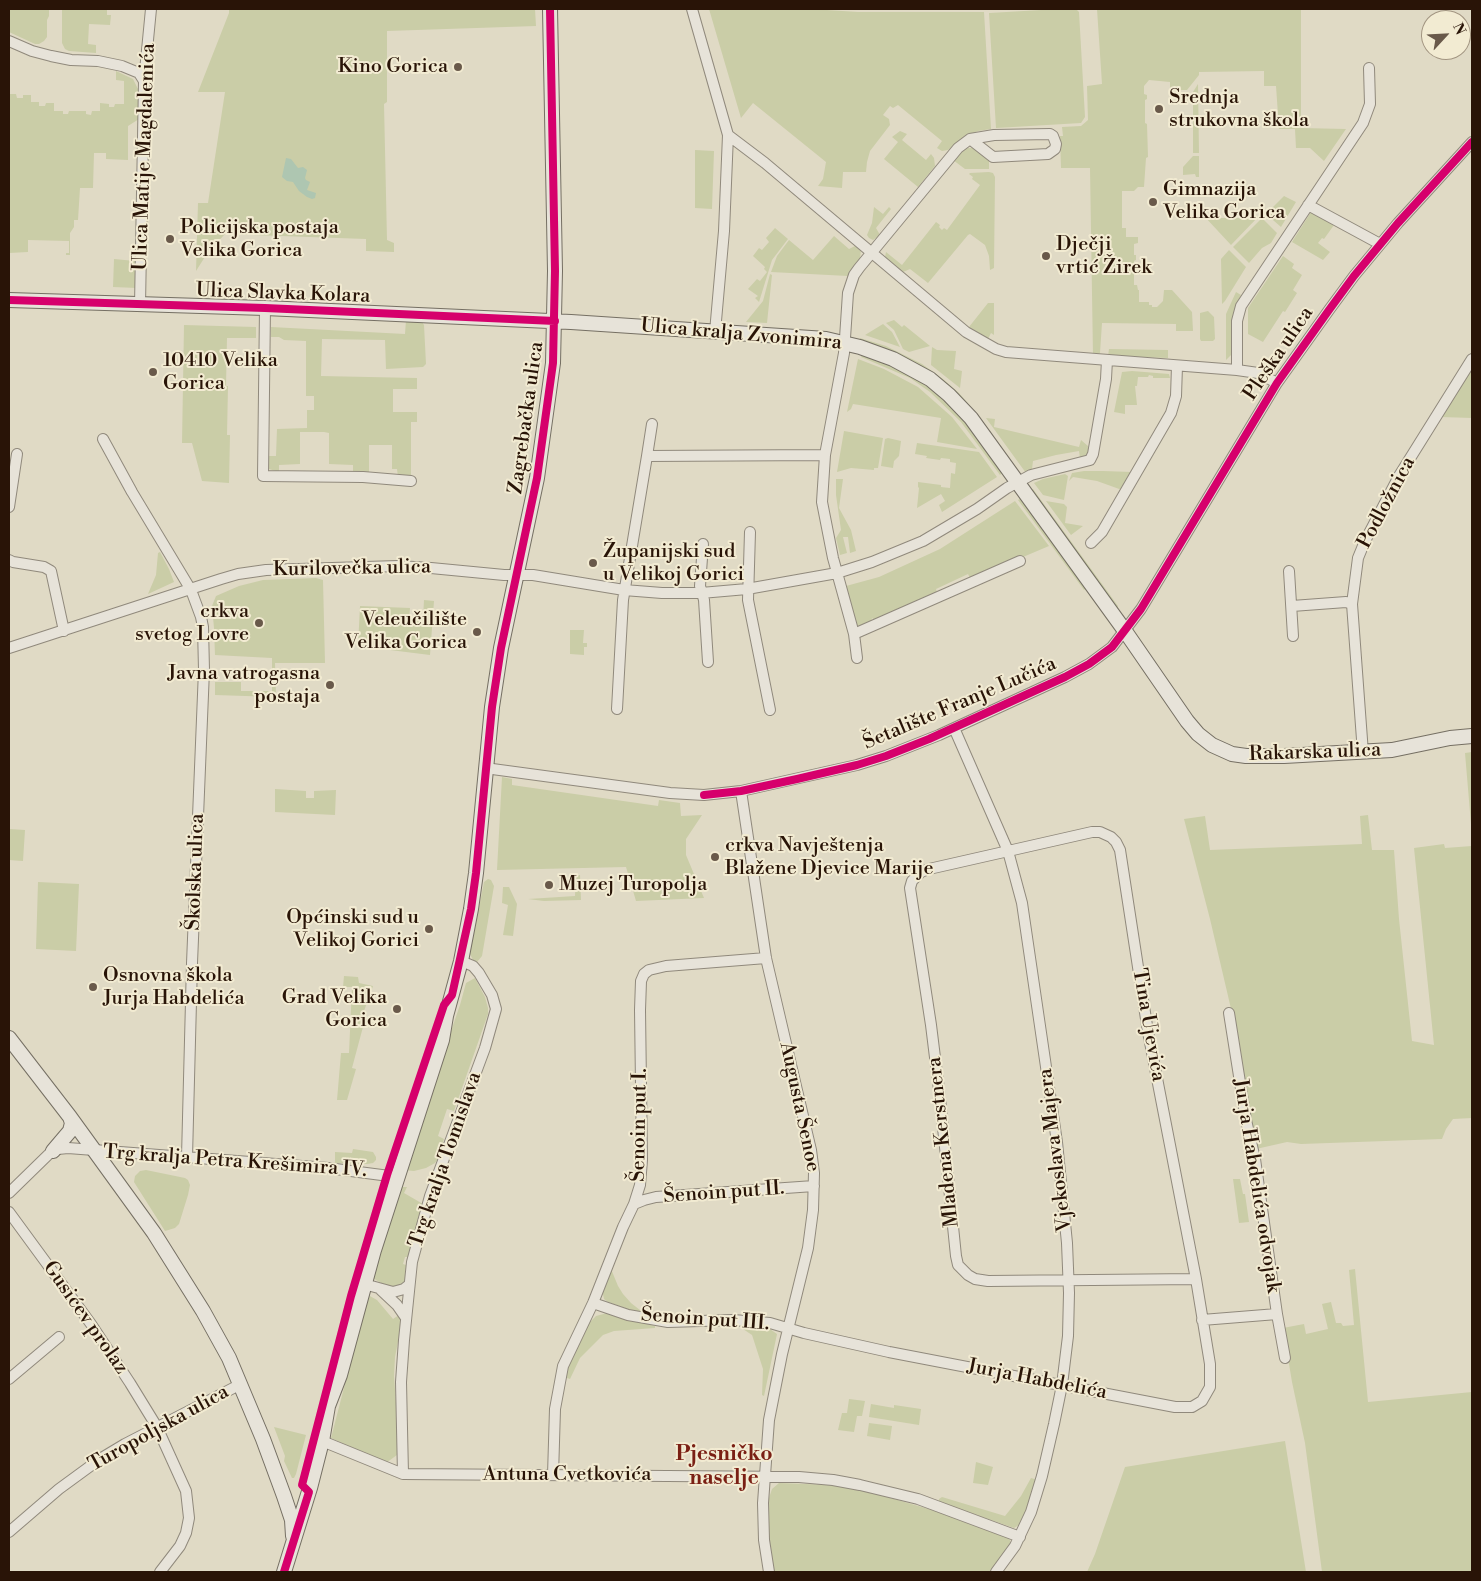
<!DOCTYPE html>
<meta charset="utf-8">
<style>
body{margin:0}
#map{position:relative;width:1481px;height:1581px;overflow:hidden;background:#e0dac5;font-family:"Libre Bodoni",serif}
canvas{display:block}
.frame{position:absolute;inset:0;border:10px solid #291407;pointer-events:none}
.north{position:absolute;left:1421px;top:10px;width:50px;height:50px;box-sizing:border-box;background:#f2ebd2;border:1px solid #a29581;border-radius:50%;rotate:65deg;font-size:14px;font-weight:700;line-height:20px;text-align:center;color:#291407}
.north::after{content:'';display:block;margin:auto;width:18px;height:22px;background:#69594a;clip-path:polygon(50% 0,100% 100%,50% 72%,0 100%)}
</style>
<div id="map">
<canvas width="1481" height="1581"></canvas>
<div class="frame"></div>
<div class="north">N</div>
</div>
<script>
const c = document.querySelector('canvas').getContext('2d');
c.lineJoin = 'round';
function fillPath(path, color) {
  c.fillStyle = color;
  c.fill(path, 'evenodd');
}
function shape(rows) {
  const path = new Path2D();
  for (const r of rows) {
    path.moveTo(r[0], r[1]);
    for (let i = 2; i < r.length; i += 2) path.lineTo(r[i], r[i + 1]);
  }
  return path;
}
function strokePath(path, color, width, dash) {
  c.strokeStyle = color;
  c.lineWidth = width;
  c.lineCap = dash ? 'butt' : 'round';
  c.setLineDash(dash || []);
  c.stroke(path);
}
function label(font, color, halo, rows, align = 'center') {
  c.font = font + ' "Libre Bodoni",serif';
  c.lineWidth = 4;
  c.setLineDash([]);
  c.textBaseline = 'middle';
  c.strokeStyle = halo;
  c.fillStyle = color;
  for (const [text, x, y, turn = 0] of rows) {
    c.save();
    c.translate(x, y);
    c.rotate((+turn || 0) * Math.PI / 180);
    c.textAlign = isNaN(turn) ? turn : align;
    if (halo) c.strokeText(text, 0, 0);
    c.fillText(text, 0, 0);
    c.restore();
  }
}
fillPath(shape([
 [9,9,49,10,49,16,47,20,47,37,44,41,39,44,35,44,9,32],
 [62,9,107,9,107,15,111,15,110,25,89,24,88,44,96,45,96,53,69,51,65,49,62,43],
 [229,9,535,9,536,26,387,31,387,102,384,104,387,240,394,243,394,252,366,251,366,239,225,234,208,252,196,271,198,203,208,203,225,92,198,92,229,13],
 [709,9,811,9,858,12,984,12,991,129,978,131,966,136,948,150,942,151,937,148,942,141,898,105,893,108,890,106,883,115,889,119,890,125,870,151,867,162,866,172,843,172,842,188,818,186,823,179,826,162,753,103,741,118],
 [1059,9,1076,9,1079,12,1085,117,1081,123,996,128,989,13],
 [1097,9,1301,9,1301,128,1346,129,1324,161,1310,148,1296,148,1295,129,1279,129,1276,86,1264,86,1264,71,1199,72,1199,75,1187,90,1170,90,1170,82,1149,80,1144,86,1144,94,1147,95,1147,99,1145,100,1145,123,1147,124,1148,157,1146,158,1144,187,1138,187,1134,191,1122,191,1122,228,1126,228,1126,237,1138,237,1138,243,1134,244,1134,255,1136,255,1136,260,1134,261,1134,285,1137,285,1138,290,1139,290,1139,302,1149,302,1149,305,1152,305,1152,307,1157,307,1163,301,1164,290,1172,290,1192,312,1193,331,1176,331,1176,324,1102,323,1100,353,1098,355,1093,356,1090,168,1061,168,1060,136,1063,136,1062,127,1081,126,1088,120,1087,86,1102,84],
 [116,71,133,79,138,89,139,119,128,126,128,160,106,159,106,153,94,153,93,188,80,188,78,220,74,220,74,227,70,233,70,255,66,255,66,253,69,253,69,241,28,240,28,252,9,253,9,94,16,94,17,98,23,98,23,95,31,95,31,102,39,102,39,106,45,106,46,103,54,103,54,111,63,111,63,114,68,114,69,111,86,111,86,114,91,115,92,111,100,111,100,103,109,104,109,107,114,107,115,104,124,104,124,81,116,80],
 [1198,84,1199,153,1193,153,1193,92],
 [900,131,907,134,902,140,926,160,931,154,934,158,935,166,918,187,884,159,898,142,892,137],
 [968,148,975,148,989,160,989,169,965,169,953,160,963,150],
 [695,150,714,151,712,209,695,208],
 [1193,156,1199,156,1199,177,1196,177,1195,174,1183,175,1183,167],
 [989,172,993,173,995,177,994,268,990,270,989,256,985,245,970,234,968,235,928,283,910,269,903,272,885,257,886,252,902,265,936,222,940,225,939,227,942,230,944,228,947,230,980,185,972,179,973,177,969,174,970,173],
 [1284,196,1296,202,1281,227,1266,214],
 [874,207,883,214,889,207,891,209,876,228,880,235,873,240,869,238,867,235,872,223],
 [1311,212,1334,225,1324,239,1322,238,1318,243,1330,252,1323,260,1292,242],
 [1204,216,1216,216,1216,218,1241,218,1241,216,1259,216,1231,245],
 [1262,218,1277,233,1271,243,1262,248,1249,263,1233,247],
 [775,228,788,239,772,260,759,302,755,298,758,296,748,289,757,279,760,281,767,272,764,269,765,267,753,256,759,248,762,250,769,242,766,238],
 [834,236,849,249,855,246,861,249,860,259,848,276,771,272,777,256,789,240,813,260],
 [1229,250,1246,267,1225,301,1222,304,1221,259],
 [1283,256,1294,264,1292,268,1302,275,1293,290,1297,293,1285,312,1283,311,1263,342,1248,334,1248,308],
 [114,259,135,261,137,264,137,288,113,287],
 [770,274,772,275,767,323,746,322,763,301],
 [1236,292,1241,295,1236,305,1232,354,1226,360,1226,314],
 [988,303,994,303,994,335,991,333,988,339,969,327],
 [1208,311,1214,317,1215,339,1213,341,1201,341,1200,339,1200,313],
 [406,320,422,322,424,325,426,364,423,367,386,369,385,340,322,339,321,376,417,378,417,389,393,389,393,412,417,412,417,422,411,422,411,477,398,477,397,469,392,469,392,445,369,445,369,473,353,472,353,465,329,464,329,433,324,432,300,432,300,464,279,465,279,472,269,469,266,460,268,456,276,456,277,429,307,428,307,410,314,410,314,396,306,396,306,341,284,340,279,337,271,337,271,327,405,334],
 [894,320,902,327,904,325,930,346,909,352,903,349,894,330,886,323],
 [883,324,892,332,900,347,865,335],
 [184,325,256,327,256,338,227,338,226,386,228,386,227,435,230,435,229,483,202,481,192,443,182,443],
 [860,338,886,346,922,364,943,379,959,393,971,407,971,410,860,341],
 [932,347,937,350,956,351,954,369,962,371,960,388,931,365],
 [1109,349,1168,350,1168,358,1108,356],
 [863,352,911,374,942,396,965,420,1003,472,1000,475,961,422,930,392,910,378,861,357],
 [858,359,884,369,918,387,952,417,977,449,937,442,941,418,853,404,851,409,847,412],
 [1472,369,1472,418,1441,417],
 [1132,371,1169,374,1170,378,1153,378,1153,376,1149,375,1148,377,1138,377,1137,386,1135,386,1137,405,1125,405,1125,414,1114,412,1122,372],
 [986,418,995,419,994,427,1079,447,1081,440,1088,446,1088,454,1080,458,1079,451,1056,455,1033,461,1032,469,1026,473],
 [844,431,883,438,878,468,874,468,874,470,851,468,837,472],
 [888,438,901,441,899,456,894,461,893,468,881,466,885,439],
 [917,443,979,452,997,477,942,512,939,505,945,501,941,494,917,508,919,488,918,487,918,482,941,485,941,487,950,488,951,473,955,474,956,463,950,462,950,459,941,458,940,460,926,458,927,456,915,454],
 [1084,471,1103,471,1132,472,1122,490,1097,481,1073,477,1069,481,1072,473],
 [1065,474,1068,476,1064,500,1043,495,1034,483,1043,479],
 [836,479,843,479,839,508,851,530,856,551,850,553,848,537,843,537,847,553,840,555,836,538,841,530,836,495],
 [1033,489,1118,606,1118,610,1031,491],
 [1021,498,1087,587,1084,590,1018,500],
 [1015,501,1049,546,1023,557,1022,556,989,571,986,570,970,578,968,574,936,589,938,595,876,621,872,618,871,622,858,626,856,626,846,586,879,577,940,549],
 [1046,501,1064,504,1067,507,1065,523,1083,526,1071,535],
 [160,552,169,569,174,582,148,594,156,575,158,553],
 [316,578,323,580,325,663,275,663,276,697,215,695,215,682,241,682,241,691,272,691,272,658,215,655,214,628,212,606,216,596,239,586,263,580],
 [424,600,434,601,430,655,358,646,360,606,410,608,409,619,423,619],
 [570,630,584,630,583,643,587,643,587,647,584,647,584,655,570,654],
 [1472,752,1472,836,1465,753],
 [502,777,512,779,512,785,658,806,659,800,680,803,681,816,702,815,686,839,686,855,704,898,636,901,626,867,497,870],
 [275,789,306,791,306,798,314,798,314,791,336,790,335,815,275,812],
 [1368,815,1372,850,1394,850,1399,919,1412,1041,1434,1045,1414,848,1444,844,1445,848,1472,846,1472,1118,1453,1119,1446,1129,1442,1139,1301,1144,1287,1142,1256,1149,1250,1120,1232,1013,1210,919,1184,819,1205,816,1210,850,1362,844,1360,816],
 [9,829,25,830,23,861,9,860],
 [576,875,580,875,581,900,544,901,528,899,575,896],
 [488,879,491,880,494,886,482,956,477,962,473,960,470,954,484,882],
 [38,882,79,884,76,951,36,949],
 [503,887,509,887,517,904,513,936,503,935,508,905,502,903],
 [344,976,358,977,359,983,373,986,364,1011,367,1012,352,1068,356,1069,347,1100,337,1100,341,1053,349,1053,352,987,343,987],
 [475,978,485,997,488,1008,488,1014,454,1111,447,1109,438,1136,444,1139,438,1159,435,1163,426,1168,414,1171,403,1170,460,1005,466,983],
 [353,1149,373,1152,376,1157,376,1160,373,1163,367,1164,335,1163,335,1152,352,1153],
 [146,1170,185,1178,188,1180,190,1185,188,1195,179,1224,175,1228,165,1231,134,1182,135,1176,140,1171],
 [1233,1179,1240,1179,1243,1194,1245,1194,1249,1222,1239,1223],
 [401,1187,407,1187,404,1193,423,1204,408,1257,405,1257,403,1264,406,1265,405,1281,403,1286,394,1287,383,1284,369,1276],
 [611,1269,618,1286,623,1294,631,1303,645,1314,645,1315,608,1302,604,1299,602,1289],
 [1355,1269,1368,1402,1472,1392,1472,1572,1322,1572,1305,1443,1292,1382,1283,1328,1304,1324,1306,1334,1328,1329,1322,1304,1331,1302,1336,1323,1341,1323,1343,1326,1354,1325,1349,1270],
 [368,1295,377,1300,393,1319,399,1315,402,1321,395,1357,394,1376,399,1443,397,1455,386,1463,331,1438],
 [607,1313,655,1326,655,1328,614,1331,603,1335,580,1358,570,1379,564,1377,569,1362,590,1322,596,1316],
 [739,1325,767,1327,777,1334,764,1396,762,1395,763,1369,753,1338,752,1335,740,1327],
 [849,1399,865,1401,862,1416,857,1416,854,1432,838,1430,842,1413,847,1413],
 [871,1404,894,1408,894,1405,921,1409,919,1425,869,1417],
 [869,1423,892,1426,890,1440,867,1436],
 [274,1427,306,1435,296,1474,294,1478,292,1478,284,1461,285,1456],
 [1285,1441,1306,1572,1087,1572,1095,1554,1125,1467],
 [976,1462,993,1467,988,1485,973,1483],
 [1031,1478,1038,1480,1032,1500,1019,1525,1014,1528,939,1502,939,1499,942,1497,1005,1516,1021,1496],
 [779,1483,831,1485,860,1489,949,1515,1008,1537,1010,1540,1010,1544,1002,1557,990,1572,773,1572,769,1538,768,1501,772,1489]
]), '#cacda7');
fillPath(shape([
 [286,158,291,159,298,168,303,167,307,170,305,178,306,180,310,182,307,190,316,193,315,198,312,199,307,197,299,191,293,182,287,181,282,177]
]), '#aec6b1');
const minor = shape([
 [692,9,728,135,724,231,715,332],
 [9,41,32,51,51,56,71,60,98,61,122,66,139,73,144,81],
 [728,135,765,163,966,332,996,349,1006,352,1237,370,1258,373,1277,383],
 [1308,205,1380,244],
 [140,305,144,81,151,9],
 [265,308,263,476,363,477,411,481],
 [1237,370,1237,321,1241,306,1363,123,1370,104,1369,68],
 [103,439,132,492,191,590,201,617,203,627,204,670,192,963,187,1157],
 [647,456,652,424],
 [9,507,17,454],
 [750,532,748,600,770,710],
 [1091,543,1102,532,1171,413,1176,396,1177,366],
 [703,544,700,586,704,600,708,662],
 [9,560,13,562,44,567,51,571,64,631],
 [1289,571,1293,636],
 [1292,606,1346,602,1352,604],
 [854,634,1020,561],
 [9,648,221,579,238,574,266,570,398,566,431,568,504,575,533,575,624,590,662,593,701,593,747,589,837,573,872,562,923,541,977,509,1007,488,1031,475,1090,460,1093,454,1106,379,1107,360],
 [857,658,854,634,833,558,822,502,825,455,844,353,848,293,854,275,859,268,958,148,970,139,994,135,1050,134,1053,136,1056,144,1055,149,1048,154,993,157,970,139],
 [617,709,623,600,647,456,825,455],
 [954,728,1008,851,1022,903,1057,1142,1067,1243,1069,1293,1068,1336,1062,1385,1054,1424,1042,1476,1031,1512,1015,1546,996,1572],
 [1363,753,1352,604,1358,558,1365,541,1399,476,1472,359],
 [485,768,670,793,704,795,741,791,857,765,886,756,939,735,1065,677,1089,664,1112,647,1141,609,1277,383,1329,310,1354,276,1398,223,1472,142],
 [741,791,766,958,811,1150,814,1173,813,1210,808,1248,782,1354,769,1420,763,1503,764,1540,769,1572],
 [1229,1013,1246,1120,1255,1159,1277,1314,1285,1358],
 [9,1193,50,1153,58,1149,68,1148,328,1168,397,1177],
 [634,1204,644,1200,656,1197,814,1186],
 [9,1212,91,1324,130,1383,157,1427,186,1491,189,1518,186,1533,180,1546,160,1572],
 [364,1284,393,1292,404,1289,409,1285],
 [381,1290,397,1305,406,1318],
 [593,1303,628,1315,668,1322,733,1320,770,1323,804,1333,889,1352,1175,1407,1192,1407,1202,1401,1210,1387,1210,1364,1196,1279,1148,1032,1120,850,1116,842,1111,837,1100,832,1092,832,929,869,921,872,912,881,910,888,931,1025,940,1098,956,1256,958,1265,968,1275,975,1279,988,1281,1196,1279],
 [1202,1320,1277,1314],
 [9,1379,59,1337],
 [322,1441,403,1474,799,1477,833,1480,860,1485,918,1499,1020,1537],
 [403,1474,401,1382,404,1340,412,1262,430,1196,485,1048,496,1009,492,995,479,973,473,966,461,961],
 [553,1475,555,1409,563,1366,593,1303,623,1227,634,1204,640,1185,642,1160,640,1010,641,981,644,974,649,970,666,966,766,958],
 [9,1532,59,1489,100,1459,125,1444,241,1384]
]);
const secondary = shape([
 [9,300,265,308,571,322,826,339,860,347,893,359,930,379,949,395,971,418,1125,631,1187,721,1198,734,1212,745,1232,754,1246,756,1284,756,1392,750,1450,738,1472,736],
 [9,1038,70,1117,154,1233,203,1311,229,1358,263,1439,284,1496,292,1520,293,1536],
 [53,1151,70,1131,72,1123,70,1117],
 [284,1572,310,1488,322,1441,328,1406,340,1375,374,1250,442,1040,446,1016,461,961,471,909,476,873,492,707,501,648,537,478,553,363,555,271,550,9]
]);
strokePath(minor, '#90897c', 12);
strokePath(secondary, '#756f63', 16);
strokePath(minor, '#e7e3d9', 10);
strokePath(secondary, '#e7e3d9', 14);
strokePath(shape([
 [9,300,265,308,555,321],
 [704,795,741,791,797,779,857,765,886,756,929,739,1065,677,1089,664,1112,647,1141,609,1277,383,1329,310,1354,276,1398,223,1472,142],
 [284,1572,309,1492,302,1485,351,1296,387,1175,444,1005,452,995,471,909,476,873,492,707,501,648,537,478,553,363,555,271,550,9]
]), '#d6006c', 8);
for (const [x, y, r, color] of [
 [458,67,5,"#69594a"],
 [1159,109,5,"#69594a"],
 [1153,202,5,"#69594a"],
 [170,239,5,"#69594a"],
 [1046,256,5,"#69594a"],
 [153,372,5,"#69594a"],
 [593,563,5,"#69594a"],
 [259,623,5,"#69594a"],
 [477,632,5,"#69594a"],
 [330,685,5,"#69594a"],
 [715,857,5,"#69594a"],
 [549,885,5,"#69594a"],
 [429,929,5,"#69594a"],
 [93,987,5,"#69594a"],
 [397,1009,5,"#69594a"]
]) {
  const dot = new Path2D();
  dot.arc(x, y, r, 0, 2 * Math.PI);
  c.fillStyle = color;
  c.fill(dot);
  strokePath(dot, '#f2ebd2', 2);
}
label('20px', '#291407', '#f2ebd2', [
 ["Kino Gorica",448,67,"right"],
 ["Srednja",1169,98],
 ["strukovna škola",1169,121],
 ["Gimnazija",1163,190],
 ["Velika Gorica",1163,213],
 ["Policijska postaja",180,228],
 ["Velika Gorica",180,251],
 ["Dječji",1056,245],
 ["vrtić Žirek",1056,268],
 ["10410 Velika",163,361],
 ["Gorica",163,384],
 ["Županijski sud",603,552],
 ["u Velikoj Gorici",603,575],
 ["crkva",249,612,"right"],
 ["svetog Lovre",249,635,"right"],
 ["Veleučilište",467,620,"right"],
 ["Velika Gorica",467,643,"right"],
 ["Javna vatrogasna",320,674,"right"],
 ["postaja",320,697,"right"],
 ["crkva Navještenja",725,846],
 ["Blažene Djevice Marije",725,869],
 ["Muzej Turopolja",559,885],
 ["Općinski sud u",419,918,"right"],
 ["Velikoj Gorici",419,941,"right"],
 ["Osnovna škola",103,976],
 ["Jurja Habdelića",103,999],
 ["Grad Velika",387,998,"right"],
 ["Gorica",387,1021,"right"]
], 'left');
label('20px', '#291407', '#f2ebd2', [
 ["Ulica Matije Magdalenića",145,157,-88],
 ["Ulica Slavka Kolara",283,294,2],
 ["Ulica kralja Zvonimira",741,335,5],
 ["Pleška ulica",1279,354,-56],
 ["Zagrebačka ulica",527,418,-82],
 ["Podložnica",1387,503,-62],
 ["Kurilovečka ulica",352,569,-1],
 ["Šetalište Franje Lučića",960,704,-23],
 ["Rakarska ulica",1315,753,-2],
 ["Školska ulica",196,872,-88],
 ["Tina Ujevića",1148,1025,80],
 ["Augusta Šenoe",799,1107,78],
 ["Šenoin put I.",640,1125,-89],
 ["Mladena Kerstnera",944,1142,-96],
 ["Vjekoslava Majera",1056,1150,-97],
 ["Trg kralja Tomislava",446,1160,-71],
 ["Trg kralja Petra Krešimira IV.",235,1162,4],
 ["Jurja Habdelića odvojak",1256,1186,81],
 ["Šenoin put II.",724,1193,-4],
 ["Gusićev prolaz",85,1318,55],
 ["Šenoin put III.",705,1320,4],
 ["Jurja Habdelića",1037,1380,11],
 ["Turopoljska ulica",159,1429,-29],
 ["Antuna Cvetkovića",567,1475]
]);
label('bold 21px', '#7a1f14', '#f2ebd2', [
 ["Pjesničko",724,1455],
 ["naselje",724,1479]
]);
</script>
